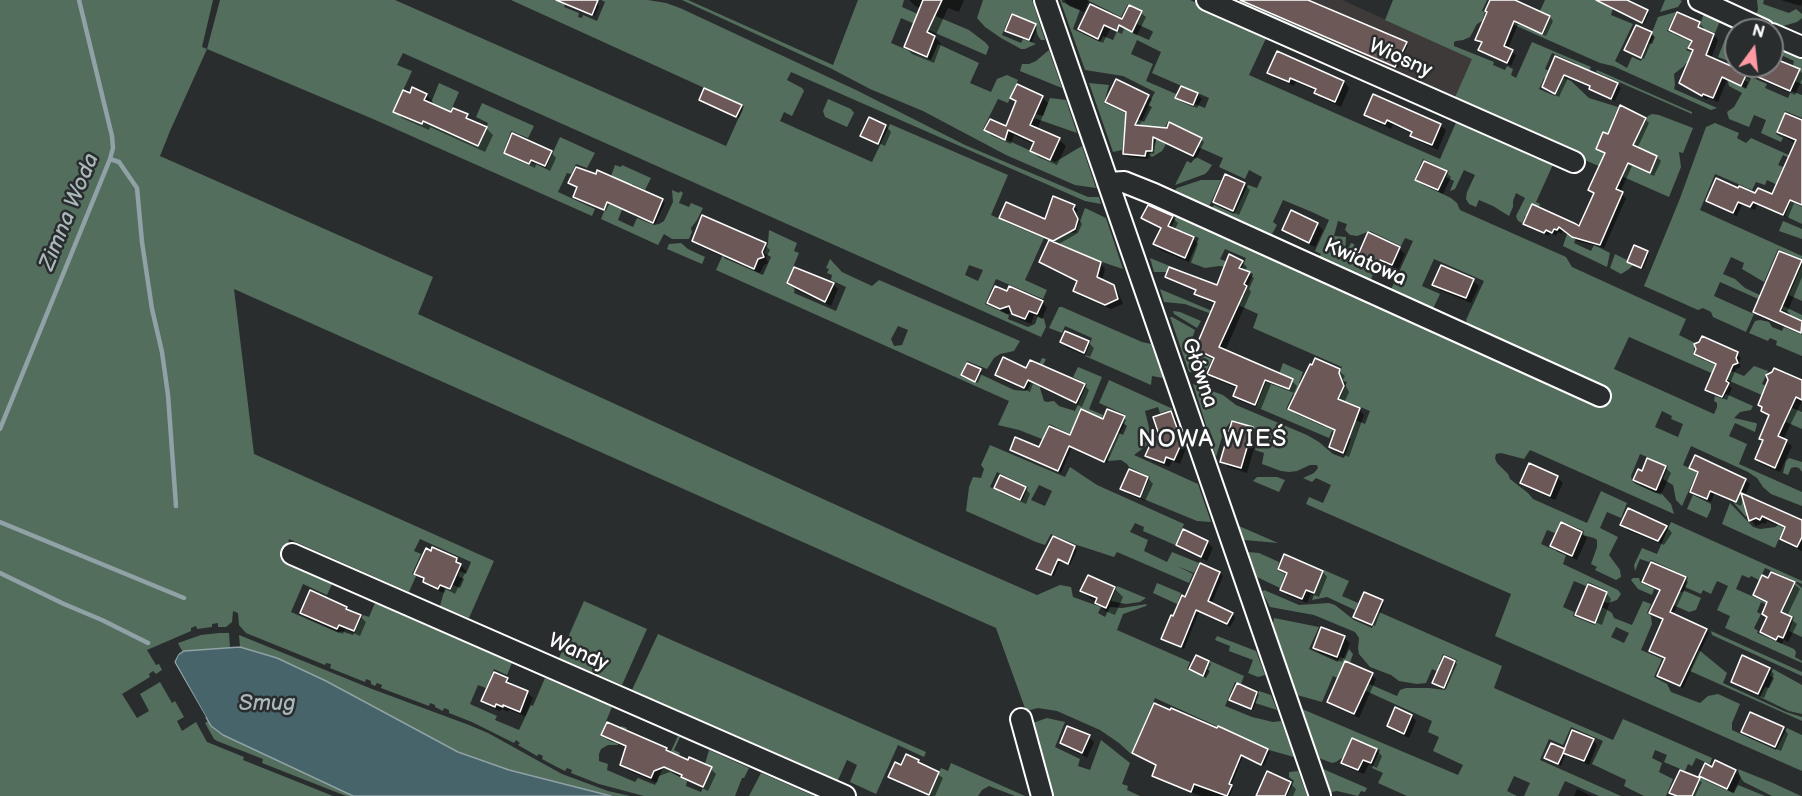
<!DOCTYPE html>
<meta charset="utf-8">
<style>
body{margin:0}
#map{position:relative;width:1802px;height:796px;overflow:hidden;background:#2a2d2e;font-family:"Balsamiq Sans",sans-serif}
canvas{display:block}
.north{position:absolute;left:1724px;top:18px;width:60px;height:60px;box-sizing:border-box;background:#2a2d2e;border:2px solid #7f8182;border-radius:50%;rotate:15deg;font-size:16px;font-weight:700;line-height:24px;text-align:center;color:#fff}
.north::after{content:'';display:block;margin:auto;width:21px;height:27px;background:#ff9aa2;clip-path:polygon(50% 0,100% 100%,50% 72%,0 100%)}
</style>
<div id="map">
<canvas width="1802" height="796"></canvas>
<div class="north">N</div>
</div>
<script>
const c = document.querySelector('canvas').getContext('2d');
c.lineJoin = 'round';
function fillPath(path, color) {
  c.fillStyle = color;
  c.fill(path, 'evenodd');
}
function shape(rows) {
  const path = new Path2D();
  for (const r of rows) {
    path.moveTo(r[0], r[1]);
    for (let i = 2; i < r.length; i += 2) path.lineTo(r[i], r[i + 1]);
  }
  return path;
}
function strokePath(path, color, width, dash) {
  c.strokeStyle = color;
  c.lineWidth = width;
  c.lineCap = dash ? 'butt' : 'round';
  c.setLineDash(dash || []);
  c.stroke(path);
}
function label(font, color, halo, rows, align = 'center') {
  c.font = font + ' "Balsamiq Sans",sans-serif';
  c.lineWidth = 5;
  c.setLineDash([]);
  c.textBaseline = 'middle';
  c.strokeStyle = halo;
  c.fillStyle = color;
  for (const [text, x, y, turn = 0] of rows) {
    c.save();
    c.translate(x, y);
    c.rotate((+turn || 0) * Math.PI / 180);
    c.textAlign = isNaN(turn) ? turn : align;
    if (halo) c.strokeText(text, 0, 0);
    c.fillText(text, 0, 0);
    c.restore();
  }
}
fillPath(shape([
 [1225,0,1342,0,1473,59,1454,101]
]), '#3e3a3a');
fillPath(shape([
 [0,0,213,0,202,47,207,49,220,0,395,0,726,146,744,106,511,0,566,0,564,7,579,13,578,17,582,18,583,15,597,21,605,2,601,0,648,0,666,3,680,8,856,90,965,145,1088,197,1099,197,1101,204,1085,201,791,72,787,80,802,88,804,91,792,116,784,112,780,121,872,162,890,124,1008,175,991,215,1030,232,1037,218,1073,233,1076,232,1085,208,1106,218,1123,269,1102,262,1044,238,1025,280,1047,290,1043,299,996,279,985,304,1009,315,1008,319,1028,327,1035,324,1038,316,1044,319,1046,327,1041,337,403,53,397,65,412,71,393,112,422,125,439,83,459,92,442,131,478,147,488,123,476,117,482,103,534,126,528,138,511,131,503,153,529,165,531,162,546,168,560,137,595,153,587,168,576,164,571,174,567,173,558,192,595,209,592,216,373,119,207,49,170,131,160,156,433,277,418,314,948,556,1037,595,1060,585,1071,587,1073,597,1101,607,1098,613,1105,617,1110,607,1122,608,1147,604,1146,606,1123,614,1117,630,1190,662,1187,669,1206,678,1210,671,1203,667,1206,659,1244,676,1241,684,1235,682,1225,706,1252,717,1273,722,1281,721,1294,757,1269,750,1155,698,1131,754,1119,743,1100,730,1057,711,1038,708,1026,711,996,628,234,289,254,454,494,561,469,618,440,606,445,588,450,591,453,585,460,588,464,579,458,576,460,571,466,574,471,562,420,539,414,551,421,554,412,574,416,576,409,592,289,539,285,563,332,584,327,595,303,584,291,612,339,633,341,631,353,635,363,615,369,617,375,603,512,663,507,675,494,669,486,688,478,685,470,704,497,716,495,720,519,730,531,705,533,706,545,678,612,707,600,736,614,742,621,726,627,728,618,745,608,745,601,749,599,754,599,761,608,764,607,770,635,782,638,778,655,785,678,736,680,737,674,750,680,753,672,772,687,781,686,786,701,792,712,767,705,764,709,750,749,768,744,778,742,778,735,796,644,796,599,784,571,773,572,770,567,768,565,771,555,766,542,759,543,756,539,754,537,756,518,745,520,743,516,740,514,743,472,722,449,713,449,710,444,708,443,711,435,707,435,705,430,703,429,706,381,688,382,685,377,683,375,686,371,684,371,681,366,679,365,682,330,668,331,664,326,663,325,665,246,633,239,625,238,613,233,611,232,622,226,627,218,627,218,623,212,624,212,627,197,629,196,626,191,628,191,631,147,650,156,665,159,664,162,670,156,674,153,671,149,674,150,677,122,694,137,718,149,711,140,694,160,682,172,703,175,701,184,717,177,721,182,731,196,722,207,742,244,757,243,760,333,796,0,796],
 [969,265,983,270,978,281,965,275],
 [682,0,688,0,833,65,858,0,904,0,902,7,929,19,931,14,969,30,986,43,989,47,986,55,901,18,891,43,931,60,938,44,979,63,970,83,991,92,997,79,1007,75,1018,80,1008,103,998,99,983,129,1055,162,1082,146,1096,188,1075,185,1006,155,923,111,870,89,832,69],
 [983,0,1032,0,1045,40,1041,40,1038,36,1036,29,1036,24,1011,13,1002,35,1021,43,1023,39,1036,44,1025,49,1021,49,1001,38,985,27,977,18],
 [1060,0,1062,0,1062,2,1080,10,1073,29,1100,42,1103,36,1113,40,1123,18,1136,24,1143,11,1128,4,1121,17,1087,0,1190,0,1268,34,1249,75,1344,117,1440,159,1458,118,1555,160,1536,202,1540,204,1533,219,1525,216,1522,223,1518,221,1516,216,1525,198,1516,193,1513,201,1513,207,1509,216,1493,206,1479,200,1476,207,1469,204,1466,199,1467,192,1475,175,1464,170,1455,189,1450,191,1454,181,1446,177,1449,171,1423,159,1414,180,1451,198,1457,203,1460,210,1566,257,1572,267,1686,319,1679,335,1695,343,1693,355,1744,376,1754,366,1768,371,1762,384,1784,394,1780,403,1629,337,1614,369,1714,414,1717,407,1717,403,1714,401,1715,396,1723,399,1726,394,1753,406,1751,410,1740,412,1734,418,1756,423,1757,424,1755,432,1735,423,1729,436,1747,444,1739,464,1802,492,1802,506,1771,494,1763,487,1757,478,1748,472,1691,446,1683,465,1697,472,1682,506,1676,500,1673,485,1663,479,1668,466,1640,454,1631,476,1632,481,1636,484,1656,493,1661,493,1671,504,1674,514,1530,450,1524,459,1501,453,1496,454,1495,458,1497,463,1508,474,1510,479,1528,493,1533,499,1587,523,1601,491,1627,503,1621,518,1607,512,1600,528,1618,537,1609,555,1620,570,1621,577,1616,580,1595,570,1597,567,1591,564,1597,547,1597,540,1594,538,1583,535,1584,531,1561,521,1555,533,1547,530,1541,544,1566,555,1563,564,1618,590,1621,594,1617,600,1608,603,1604,602,1608,591,1588,582,1586,586,1574,581,1563,607,1574,612,1573,616,1595,625,1602,608,1604,608,1612,613,1614,618,1632,625,1643,601,1651,604,1647,613,1651,616,1652,624,1641,650,1662,659,1654,677,1667,684,1671,692,1700,703,1708,696,1718,694,1740,704,1732,723,1732,730,1776,750,1787,728,1802,735,1802,771,1495,636,1511,594,1306,504,1309,497,1323,503,1331,485,1316,478,1312,482,1303,478,1314,473,1318,468,1317,465,1310,465,1297,471,1289,472,1281,471,1262,464,1264,453,1255,450,1257,443,1249,440,1253,427,1232,420,1224,430,1216,457,1193,384,1223,395,1236,405,1307,435,1319,442,1333,454,1344,458,1351,439,1332,431,1329,438,1256,407,1266,382,1275,385,1283,363,1303,372,1299,383,1339,401,1347,382,1337,379,1342,367,1253,328,1258,314,1234,303,1238,294,1244,296,1253,274,1242,268,1246,258,1225,249,1220,259,1230,263,1229,267,1219,266,1205,268,1189,262,1199,238,1182,231,1180,236,1170,231,1178,212,1470,330,1466,320,1484,281,1434,259,1422,286,1440,294,1431,313,1389,294,1413,241,1405,238,1401,246,1370,231,1357,236,1350,235,1345,230,1347,224,1338,221,1334,236,1346,237,1345,255,1352,263,1372,272,1373,274,1370,282,1317,261,1321,254,1315,251,1329,220,1312,212,1283,200,1273,222,1277,225,1272,234,1289,242,1286,247,1210,213,1214,205,1234,214,1248,185,1257,188,1262,177,1249,170,1245,179,1219,167,1223,158,1198,147,1202,137,1168,121,1164,130,1169,134,1165,146,1162,151,1152,157,1150,155,1155,143,1156,139,1149,127,1125,123,1122,150,1113,152,1089,83,1109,85,1104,103,1144,122,1152,107,1148,105,1155,92,1123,76,1085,70],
 [1137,24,1152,31,1153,32,1149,40,1133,33],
 [1137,40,1161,52,1152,73,1209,98,1205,108,1195,104,1193,107,1175,99,1176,94,1146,81,1153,64,1131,54],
 [1293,394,1330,409,1323,426,1286,409],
 [1348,402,1370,411,1365,424,1343,415],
 [1662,411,1672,416,1671,419,1683,424,1678,437,1655,427],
 [1616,627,1629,633,1624,643,1611,637],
 [1239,0,1340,45,1337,51,1236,6],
 [1393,0,1487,0,1482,11,1485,12,1482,21,1477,24,1470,37,1463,40,1456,41,1454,42,1454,46,1494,62,1493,65,1505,70,1507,66,1513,69,1511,75,1516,78,1532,42,1591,67,1583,83,1572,78,1577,64,1552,53,1545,69,1571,81,1589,98,1618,107,1613,119,1640,132,1648,116,1652,114,1659,115,1693,128,1683,153,1679,152,1681,167,1669,197,1453,102,1472,59,1385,20],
 [1544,78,1560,86,1555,96,1539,89],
 [1545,0,1595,0,1613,8,1611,15,1633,24,1615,61,1627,68,1632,57,1641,61,1649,43,1652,44,1655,37,1651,35,1658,17,1676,12,1667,31,1691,41,1686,50,1706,58,1712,73,1686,63,1684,66,1674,74,1675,85,1674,89,1717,108,1711,110,1613,66,1600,63,1494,16,1495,14,1543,35,1551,16,1540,11],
 [1665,0,1680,0,1682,1,1678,7,1660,12],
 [1757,0,1764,0,1763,4,1789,13,1796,9,1802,14,1802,18,1797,22,1780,27,1756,16,1758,9],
 [1705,11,1717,17,1720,21,1715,33,1699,27],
 [1736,26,1746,30,1736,30,1736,64,1718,57,1726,37,1732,27],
 [1784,48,1802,56,1802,84,1795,81,1800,69,1793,65,1794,61,1781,55],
 [1049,50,1052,59,1062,88,1020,71,1022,64,1029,64,1036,61],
 [1737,66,1744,66,1741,76,1750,79,1751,77,1767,84,1765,88,1788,98,1791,91,1802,95,1802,118,1785,111,1776,134,1783,138,1781,142,1761,133,1766,120,1754,115,1749,127,1729,119,1727,112,1734,107,1742,93,1729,86,1727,79,1746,88,1748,82,1734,75],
 [1597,70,1692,112,1692,114,1596,72],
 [1050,98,1066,100,1077,133,1034,118,1036,114,1043,116],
 [828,99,851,109,854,113,847,127,825,117,823,111],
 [1715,123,1739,133,1737,138,1746,143,1751,138,1802,161,1802,164,1783,155,1778,165,1783,167,1778,178,1790,184,1788,190,1767,180,1765,185,1756,182,1752,190,1715,174,1700,210,1802,256,1802,260,1778,249,1764,282,1742,269,1744,263,1731,257,1723,274,1735,279,1745,288,1802,315,1802,356,1776,345,1777,341,1770,338,1768,341,1749,333,1755,321,1760,320,1769,322,1772,327,1782,331,1790,313,1720,282,1714,296,1754,314,1746,332,1713,317,1711,312,1703,308,1698,310,1644,286,1679,201,1706,127],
 [1196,157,1212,165,1208,171,1205,174,1175,185,1187,161,1191,163],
 [615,165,621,167,622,165,651,178,645,190,632,184,618,220,633,227,637,218,654,225,659,224,664,221,673,202,672,190,679,193,680,191,683,193,679,203,689,207,691,203,703,208,697,220,691,228,692,232,689,239,672,239,664,234,658,245,601,219,606,207,595,202,605,193],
 [1201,180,1221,180,1207,211,1171,194,1177,188],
 [1791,201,1802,206,1802,224,1785,216],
 [1783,221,1802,229,1802,239,1779,231],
 [769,230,797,243,794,251,799,253,786,284,795,288,794,293,836,311,846,287,831,280,832,275,827,273,829,269,826,268,830,259,842,272,872,286,879,280,1020,341,1014,351,1000,354,994,358,987,369,967,361,960,376,976,383,980,374,1014,390,1025,391,1028,389,1042,358,1046,359,1042,367,1040,388,1044,401,1047,402,1054,401,1059,406,1075,411,1087,384,1073,377,1078,367,1102,377,1089,409,1103,415,1100,424,1123,435,1127,426,1123,423,1126,415,1099,403,1109,380,1173,409,1160,413,1158,407,1145,411,1151,436,1146,446,1134,455,1198,484,1211,522,1197,521,1141,498,1150,477,1129,467,1127,464,1121,460,1107,461,1110,453,1049,424,1042,439,1019,430,998,425,1009,401,716,270,725,250,727,251,724,258,763,275,771,257,764,253,768,244],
 [898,326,908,330,902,345,894,346,891,339],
 [1567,234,1576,238,1574,243,1591,251,1594,245,1610,253,1607,267,1563,246],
 [681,243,688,249,705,257,702,264,667,249,669,244],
 [1351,243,1354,244,1355,250,1359,252,1358,256,1365,259,1363,264,1356,262,1348,255,1347,251],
 [1615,254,1627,260,1626,262,1633,265,1629,269,1621,274,1610,268],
 [1150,258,1182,271,1180,272,1154,272],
 [1802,265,1802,301,1789,295],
 [1160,289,1212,311,1209,313,1185,304,1164,302],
 [1059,307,1062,307,1142,342,1151,344,1163,378,1152,376,1151,385,1085,356,1092,338,1065,326,1062,333,1049,328],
 [1173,311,1180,312,1201,321,1197,328,1174,314],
 [1170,317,1172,317,1195,330,1192,339,1197,341,1193,351,1212,359,1205,374,1189,372],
 [1792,408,1802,412,1802,429,1786,422],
 [990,445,1065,477,1070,467,1097,485,1184,524,1175,545,1143,531,1144,527,1135,523,1130,532,1148,540,1144,551,1167,562,1172,552,1199,563,1194,573,1177,566,1193,574,1189,583,1117,552,1114,557,1077,545,1051,534,1045,545,1036,542,966,511,969,487,973,477,981,478,984,469,981,465],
 [997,472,1028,487,1022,501,990,487],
 [1039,485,1052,491,1045,506,1031,500],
 [1789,458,1802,462,1802,472,1799,468,1795,467,1791,468,1788,475,1783,473,1786,461],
 [1257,477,1277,477,1285,480,1279,492,1253,481],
 [1737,490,1755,498,1746,517,1732,501],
 [1693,495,1711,504,1711,509,1707,518,1687,509],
 [1730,503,1753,527,1760,529,1776,527,1778,524,1784,527,1775,548,1722,524],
 [1671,522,1802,581,1802,584,1765,568,1759,580,1751,576,1749,578,1742,575,1736,589,1783,610,1796,583,1802,588,1802,637,1789,631,1794,617,1761,602,1757,612,1761,614,1754,628,1758,631,1757,633,1794,649,1796,652,1795,657,1802,661,1802,663,1725,628,1730,616,1717,610,1728,586,1717,581,1711,594,1703,590,1701,594,1685,587,1688,577,1651,560,1649,562,1640,559,1635,571,1634,565,1642,548,1657,554],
 [1239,526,1278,543,1244,540],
 [1248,552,1259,553,1279,562,1277,570,1285,574,1280,588,1257,577],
 [1324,570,1349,581,1342,596,1358,603,1355,610,1327,597,1312,600],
 [1633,578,1639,578,1641,583,1654,589,1652,595,1638,589,1631,580],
 [1157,583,1181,593,1177,604,1153,593],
 [1117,586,1146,598,1140,602,1126,604,1111,601],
 [1264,590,1299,605,1329,603,1335,605,1354,620,1372,628,1379,612,1502,666,1494,688,1613,740,1623,719,1712,758,1710,764,1696,758,1692,766,1688,764,1685,771,1664,762,1667,755,1655,750,1652,758,1662,763,1659,772,1673,779,1666,796,1644,796,1624,786,1626,780,1592,764,1603,741,1571,727,1563,745,1549,739,1540,760,1621,796,1599,796,1565,781,1558,796,1524,796,1530,783,1514,776,1507,791,1517,796,1407,796,1378,783,1383,773,1372,768,1380,750,1352,737,1343,757,1336,762,1332,763,1319,758,1302,709,1458,775,1463,765,1433,751,1439,737,1428,732,1432,721,1333,676,1322,702,1297,695,1273,624,1274,618,1319,627,1309,649,1338,662,1340,657,1345,659,1349,649,1353,654,1346,674,1397,696,1400,690,1406,688,1429,688,1445,690,1450,677,1432,669,1426,683,1417,684,1399,681,1391,675,1370,667,1359,654,1358,648,1359,638,1355,632,1314,615,1270,607,1262,592],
 [1443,654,1457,660,1453,670,1439,664],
 [1673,591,1681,592,1685,591,1701,598,1696,610,1689,612,1664,601],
 [584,601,647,629,622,685,559,658],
 [1711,631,1802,672,1802,676,1712,635],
 [219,633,229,633,230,648,184,651,178,655,182,651,178,643,201,635],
 [658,634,667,638,926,752,924,757,898,745,876,794,850,782,857,765,847,760,838,780,643,695,632,690],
 [239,635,372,689,469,725,488,733,562,774,608,791,630,796,611,796,572,787,509,770,458,752,326,681,277,658,240,647],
 [1217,636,1256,651,1265,675,1258,677,1248,673,1253,660,1229,651,1230,646,1215,640],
 [1699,650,1727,673,1723,683,1786,712,1802,717,1802,721,1690,671],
 [1773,669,1802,685,1802,714,1789,711,1760,697,1765,687,1769,688,1774,678,1770,675],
 [1259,691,1271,695,1277,710,1255,703],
 [1047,718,1065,722,1055,747,1080,759,1078,766,1090,770,1101,740,1130,763,1122,784,1128,786,1127,790,1140,796,1047,796,1030,724],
 [208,721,211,726,223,735,353,796,346,796,262,763,263,759,217,741,214,739,205,723],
 [951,763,1025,796,1015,796,989,786,982,790,978,796,929,796,941,768,948,771],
 [1323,769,1367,788,1365,792,1361,791,1358,796,1337,791,1331,792],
 [1738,769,1773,783,1801,796,1772,796,1744,782,1740,777],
 [1298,771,1307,796,1287,796,1294,781,1289,777,1289,772],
 [761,773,766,775,814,796,749,796],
 [1701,778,1734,793,1738,785,1765,796,1693,796]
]), '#546e5d');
const water = shape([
 [240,647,277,658,326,681,458,752,509,770,611,796,353,796,223,735,211,726,175,662,178,655,184,651,240,647]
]);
fillPath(water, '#46646a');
strokePath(water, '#90a2a6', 1.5);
fillPath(shape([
 [181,649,182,651,179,653,174,662,206,717,203,718,172,663,175,654]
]), '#2a2d2e');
fillPath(shape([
 [577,0,589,0,597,3,599,6,595,16,577,9,574,7],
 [909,0,964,0,959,12,948,8,935,37,941,44,934,63,912,54,905,47,921,9,915,6],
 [1064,0,1089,0,1084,12,1069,6],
 [1236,0,1304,0,1408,45,1398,68,1241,0,1240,2],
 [1492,0,1511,0,1550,17,1553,21,1546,36,1518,24,1508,49,1516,55,1511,66,1483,53,1480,50,1483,44,1477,39],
 [1598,0,1623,0,1649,13,1644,24,1630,18,1628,15],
 [1781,0,1802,0,1802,2,1801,6],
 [1141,13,1146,17,1137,35,1124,29,1122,34,1110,29,1103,43,1085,34,1080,29,1123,21],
 [1699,23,1704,28,1703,31,1714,35,1718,40,1711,59,1746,74,1751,79,1746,89,1727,80,1718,102,1708,98,1707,100,1686,88,1681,83,1694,52,1690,48,1693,43,1676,35,1671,30],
 [1035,25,1037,27,1032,42,1007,30],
 [1651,33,1654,36,1644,59,1629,52],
 [1277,53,1344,82,1349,88,1341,107,1321,98,1316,91,1296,82,1294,86,1275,78,1269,72],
 [1556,58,1617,84,1621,88,1615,101,1594,92,1591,88,1568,78,1559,97,1547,91,1544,87],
 [1747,66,1766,66,1799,70,1802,73,1802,79,1795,95,1750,75,1745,70],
 [1181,87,1198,95,1202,99,1197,108,1181,101,1177,97],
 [426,95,433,102,432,105,451,114,467,115,475,123,486,128,493,135,485,152,430,127,429,130,402,118,395,111],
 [1148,96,1152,99,1139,127,1201,139,1204,142,1196,159,1156,139,1154,154,1149,153,1148,159,1128,157,1124,154,1128,113,1110,105,1107,102],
 [1042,97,1048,103,1037,130,1059,140,1066,146,1057,165,1038,157,1032,151,1035,145,1014,135,1011,144,992,136,986,130,1007,128,1017,103,1012,98],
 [703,102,741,106,743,109,739,118],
 [1366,115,1440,125,1446,130,1438,150,1418,141,1412,135,1413,134,1393,125,1391,129,1371,120],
 [869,119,886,126,891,132,885,146,866,137,866,140,862,136],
 [1645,119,1649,123,1637,149,1657,157,1661,161,1654,176,1632,166,1620,193,1626,198,1604,248,1577,241,1563,230,1562,234,1558,232,1556,236,1550,233,1549,236,1529,228,1525,224,1580,229,1595,195,1590,190,1606,154,1598,149,1609,136],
 [1802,122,1802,148,1785,137,1779,132],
 [551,152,556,158,550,171,536,164,535,168,512,158,506,153],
 [1802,166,1802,207,1794,203,1788,218,1757,205,1755,210,1742,205,1737,216,1712,205,1708,201,1756,195,1773,196],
 [1446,172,1451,177,1443,194,1423,185,1417,180],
 [1244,184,1250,190,1239,215,1220,207,1214,201],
 [575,196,662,200,665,203,655,224,609,204,606,211],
 [1074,206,1078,210,1076,214,1082,224,1078,233,1057,245,1100,263,1105,269,1102,281,1113,286,1118,292,1123,304,1111,309,1080,296,1075,291,1078,283,1046,267,1041,262,1050,241,1005,222,1001,218,1045,221],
 [1149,207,1172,217,1178,223,1174,231,1193,238,1198,244,1191,263,1160,250,1155,244,1161,230,1149,223,1143,218],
 [1317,224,1323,230,1315,247,1289,235,1283,230],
 [693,241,765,245,770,250,766,258,768,263,764,265,760,273,699,246],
 [1399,248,1405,254,1398,270,1386,264,1384,268,1366,260,1360,255],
 [1647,252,1649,255,1643,269,1629,262],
 [1780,253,1802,262,1802,277,1786,315,1802,323,1802,335,1760,317,1754,312],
 [1242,262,1247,267,1245,271,1254,278,1249,289,1251,292,1225,351,1292,381,1297,386,1294,393,1271,384,1261,409,1240,401,1234,396,1237,388,1214,379,1209,373,1214,360,1202,354,1197,349,1216,305,1201,298,1197,292,1172,281,1167,276,1218,287],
 [1473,281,1479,286,1471,303,1439,290,1433,284],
 [789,283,833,284,838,289,831,306,794,289],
 [1042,302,1047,307,1042,319,1034,315,1031,324,1019,319,1013,312,1007,314,995,308,989,303],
 [1062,342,1088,342,1094,348,1090,357,1067,348],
 [1695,354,1737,354,1741,358,1739,363,1741,367,1736,369,1729,386,1732,388,1727,400,1711,394,1707,390,1717,366,1699,358],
 [1027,370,1084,385,1089,390,1082,407,1033,384,1030,392,1002,380,997,375],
 [980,371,982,373,978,383,963,375],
 [1339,371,1345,376,1343,380,1349,392,1344,403,1359,409,1364,415,1349,457,1336,452,1331,447,1336,432,1296,414,1290,408],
 [1802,382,1802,401,1783,440,1792,446,1780,472,1761,464,1756,459,1764,442,1761,438,1770,417,1762,411,1763,409,1759,405],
 [1170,413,1176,418,1186,448,1180,464,1172,461,1169,467,1153,461,1147,455,1163,441],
 [1124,418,1126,420,1107,463,1072,447,1061,473,1011,450,1039,449],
 [1252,428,1258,434,1247,473,1228,467,1222,461],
 [1530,465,1558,478,1563,483,1555,500,1528,488,1522,482],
 [1665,467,1671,473,1661,495,1641,486,1635,480,1643,472],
 [1691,468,1745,480,1750,484,1745,496,1802,521,1802,551,1787,544,1782,539,1786,529,1767,521,1766,524,1763,523,1756,526,1751,520,1744,497,1741,506,1714,494,1711,502,1696,496,1692,491,1699,474],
 [1130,471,1148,478,1153,484,1145,501,1128,494,1122,488],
 [995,487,1025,488,1030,494,1026,504,1001,493],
 [1629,510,1667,527,1672,533,1664,545,1627,530,1622,524],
 [1581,533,1587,538,1577,560,1558,552,1552,546],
 [1054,538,1077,550,1070,565,1060,561,1054,576,1038,568],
 [1207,542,1213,548,1207,561,1183,550,1178,545],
 [1285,556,1323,572,1327,577,1319,597,1311,594,1307,603,1287,595,1282,590,1288,575,1280,569],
 [456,560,466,571,455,594,446,589,444,593,430,587,416,573],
 [1220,573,1223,576,1211,605,1232,614,1235,618,1230,627,1199,612,1184,649,1167,642,1163,639,1186,599],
 [1685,579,1688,582,1673,615,1706,630,1709,633,1683,688,1662,679,1659,675,1666,659,1651,651,1664,620,1651,612,1661,591,1644,581],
 [1769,580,1794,584,1800,589,1787,616,1797,624,1788,642,1784,640,1782,644,1767,637,1762,632,1768,618,1764,614,1768,604,1760,600,1754,595],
 [1114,588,1123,597,1115,615,1105,611,1097,602,1091,599,1082,591],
 [1606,593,1611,599,1602,625,1581,616,1581,619,1577,614],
 [1382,601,1384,603,1375,626,1355,617],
 [346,608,350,612,361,617,366,622,360,636,345,629,343,634,307,618,301,613],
 [1344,637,1350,643,1342,662,1320,653,1315,648],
 [1209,662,1211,664,1205,677,1191,669],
 [1454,662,1457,664,1446,689,1436,685],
 [1769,669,1774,674,1764,698,1738,687,1732,682],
 [1372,675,1376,679,1359,718,1333,706,1328,701],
 [507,679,512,684,512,686,528,693,533,698,525,716,509,710,508,712,502,709,500,711,488,706,483,700],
 [1257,693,1259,695,1253,710,1234,702],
 [1396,709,1412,716,1416,721,1409,738,1393,731,1389,726],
 [1783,728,1788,734,1781,751,1748,737,1743,731],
 [603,735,666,749,672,754,711,769,716,774,708,791,670,772,659,776,657,783,627,770,622,765,627,748,608,740],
 [1087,737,1080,754,1067,748,1061,743],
 [1090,738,1094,742,1087,758,1082,755],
 [1353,740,1376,750,1382,756,1377,768,1369,764,1364,774,1348,768,1343,762],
 [1593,740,1597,745,1589,765,1570,757,1566,753,1561,766,1546,758],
 [1267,750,1270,752,1264,766,1243,756,1231,786,1233,788,1230,796,1201,796,1156,778,1158,766,1134,753],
 [906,756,919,761,943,778,935,796,929,796,895,781,890,776,901,767],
 [1713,769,1735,771,1741,777,1733,793,1706,781,1701,775],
 [1680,772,1702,782,1695,796,1676,796,1671,792],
 [1290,783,1296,789,1293,796,1258,796],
 [1577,789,1592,796,1574,796]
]), '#0007');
strokePath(shape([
 [110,159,119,162,137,188,142,242,152,309,162,352,168,395,176,506],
 [0,429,110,159,113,148,112,136,79,0],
 [0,522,184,598],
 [0,573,64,604,102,620,148,643]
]), '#90a2a6', 4.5);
const building = shape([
 [556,0,598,0,592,15,556,0],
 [923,0,942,0,927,32,935,36,927,57,904,47,923,0],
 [1240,0,1308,0,1407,42,1395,67,1240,0],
 [1490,0,1515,0,1550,16,1542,34,1514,21,1504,46,1513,50,1507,63,1478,50,1482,42,1475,40,1487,12,1485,11,1490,0],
 [1596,0,1627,0,1648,10,1642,23,1596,0],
 [1090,4,1122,19,1129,5,1142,11,1132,32,1119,25,1117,31,1104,25,1098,39,1078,29,1090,4],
 [1677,12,1700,22,1698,27,1714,34,1706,55,1747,73,1741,86,1722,77,1713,98,1703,94,1702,96,1679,83,1693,50,1688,48,1692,41,1669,30,1677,12],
 [1012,14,1036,24,1029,40,1005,31,1012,14],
 [1636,25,1652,32,1641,58,1624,50,1636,25],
 [1277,51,1344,81,1335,102,1314,93,1316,89,1290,78,1289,82,1267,73,1277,51],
 [1555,56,1618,83,1611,99,1589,89,1590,86,1564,75,1555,94,1542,87,1555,56],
 [1778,60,1800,69,1790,91,1733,66,1775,66,1778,60],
 [1116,79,1149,95,1135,125,1167,128,1169,122,1202,138,1193,156,1153,137,1152,151,1146,151,1145,156,1123,154,1126,112,1105,102,1116,79],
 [1017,84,1043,96,1030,125,1060,138,1050,160,1030,151,1034,142,1008,130,1005,140,984,130,990,119,1006,126,1016,101,1010,98,1017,84],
 [1181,86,1198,93,1193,105,1175,98,1181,86],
 [412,87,427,94,424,100,451,112,453,108,468,114,466,118,487,127,478,146,423,121,422,124,393,112,403,90,410,93,412,87],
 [704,88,742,105,736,117,699,100,704,88],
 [1373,94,1441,124,1432,145,1410,136,1412,132,1387,120,1385,124,1364,115,1373,94],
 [1620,105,1646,118,1633,145,1657,156,1650,173,1628,163,1616,189,1623,192,1600,245,1572,237,1559,227,1557,230,1554,229,1552,233,1546,230,1544,233,1523,224,1532,204,1576,224,1579,226,1594,193,1588,190,1605,153,1596,149,1603,132,1608,134,1620,105],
 [1785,113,1802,120,1802,205,1790,200,1783,215,1753,202,1750,207,1738,202,1733,213,1706,201,1716,178,1738,188,1739,186,1755,193,1758,188,1772,194,1796,140,1777,132,1785,113],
 [869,117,886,125,878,144,860,136,869,117],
 [512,133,552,151,545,166,531,160,529,164,504,153,512,133],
 [1424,161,1447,171,1438,190,1415,180,1424,161],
 [576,167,596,174,597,170,663,199,653,223,607,202,604,210,573,197,577,187,568,183,576,167],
 [1225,174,1245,183,1233,211,1213,202,1225,174],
 [1053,196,1075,205,1073,209,1078,219,1075,229,1053,241,999,218,1006,202,1045,219,1053,196],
 [1148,205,1173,216,1168,226,1194,237,1185,258,1153,244,1161,228,1141,218,1148,205],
 [1291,210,1318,223,1309,243,1282,230,1291,210],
 [702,215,766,243,762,252,764,257,758,259,754,269,692,241,702,215],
 [1368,232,1400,247,1392,265,1380,260,1378,264,1358,255,1368,232],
 [1049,240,1101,262,1097,277,1114,285,1118,299,1105,305,1073,291,1077,281,1039,262,1049,240],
 [1634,245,1648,251,1641,268,1627,262,1634,245],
 [1779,251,1802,260,1780,311,1802,321,1801,333,1753,312,1779,251],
 [1229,254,1243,261,1239,268,1250,272,1244,284,1247,286,1219,347,1293,379,1289,389,1265,380,1255,405,1233,396,1237,386,1207,374,1214,358,1195,349,1215,302,1194,294,1196,290,1165,277,1169,267,1217,285,1229,254],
 [1441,265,1474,279,1466,298,1432,285,1441,265],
 [794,267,834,283,825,302,787,283,794,267],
 [995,286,1007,291,1009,286,1043,301,1037,314,1029,311,1025,319,1012,314,1009,306,1000,309,987,303,995,286],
 [1065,331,1089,341,1084,353,1060,342,1065,331],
 [1702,336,1738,352,1736,358,1738,363,1733,365,1726,381,1729,383,1722,397,1705,390,1716,364,1694,354,1696,349,1694,344,1699,342,1702,336],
 [1003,357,1026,368,1030,360,1085,384,1076,403,1028,380,1024,388,995,375,1003,357],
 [1315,358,1340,369,1339,373,1344,386,1338,399,1360,408,1343,453,1329,447,1335,430,1288,409,1310,364,1312,365,1315,358],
 [967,363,981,369,975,382,961,375,967,363],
 [1774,368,1802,380,1802,400,1796,397,1778,436,1787,440,1775,468,1755,459,1763,440,1759,439,1769,415,1761,411,1762,407,1758,405,1768,380,1766,375,1772,372,1774,368],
 [1081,409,1103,419,1107,409,1125,416,1104,462,1069,446,1058,471,1010,450,1015,437,1039,447,1049,426,1070,435,1081,409],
 [1171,411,1182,442,1174,460,1166,457,1164,463,1145,456,1154,436,1160,438,1153,417,1171,411],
 [1232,421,1253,427,1241,468,1220,462,1232,421],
 [1695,455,1746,479,1736,502,1710,491,1707,499,1690,492,1698,472,1689,468,1695,455],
 [1647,458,1666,466,1656,490,1633,480,1638,469,1642,471,1647,458],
 [1529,463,1558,476,1550,496,1520,483,1529,463],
 [1129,469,1148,477,1140,497,1120,489,1129,469],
 [1000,475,1026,487,1020,500,994,488,1000,475],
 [1741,493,1802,520,1802,537,1797,547,1780,539,1785,527,1762,516,1760,520,1756,518,1749,521,1741,493],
 [1628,508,1667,526,1658,541,1620,525,1628,508],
 [1561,522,1582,532,1572,556,1550,546,1561,522],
 [1183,529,1208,541,1201,557,1176,545,1183,529],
 [1053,536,1075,546,1068,564,1058,559,1051,575,1036,569,1053,536],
 [432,547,457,558,456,562,461,564,450,589,440,585,438,589,423,582,424,578,414,574,426,548,431,551,432,547],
 [1284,554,1323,571,1314,593,1306,590,1302,599,1280,590,1287,573,1278,569,1284,554],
 [1651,562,1686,577,1670,612,1707,629,1680,686,1657,676,1665,658,1649,651,1663,619,1649,613,1660,590,1642,582,1651,562],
 [1200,563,1220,572,1208,601,1233,613,1227,624,1196,610,1181,647,1161,639,1171,615,1173,616,1182,595,1185,597,1200,563],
 [1771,572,1795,582,1781,612,1792,617,1783,638,1778,636,1776,640,1760,632,1767,617,1762,614,1767,602,1753,595,1762,575,1768,578,1771,572],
 [1088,575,1115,587,1106,608,1095,603,1097,598,1080,591,1088,575],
 [1588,584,1607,592,1595,623,1575,615,1588,584],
 [310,590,347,607,346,609,361,615,354,631,339,625,337,629,300,613,310,590],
 [1364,592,1383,600,1372,625,1353,617,1364,592],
 [1321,627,1345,636,1337,657,1313,648,1321,627],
 [1196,655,1209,661,1203,676,1189,669,1196,655],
 [1742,655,1770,668,1758,694,1731,682,1742,655],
 [1444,656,1455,661,1444,688,1432,683,1444,656],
 [1345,661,1373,673,1354,714,1327,702,1345,661],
 [494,672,508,678,506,682,528,691,520,712,503,705,503,707,496,704,495,707,481,701,494,672],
 [1237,683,1257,692,1251,709,1229,700,1237,683],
 [1154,703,1170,710,1171,708,1217,728,1218,726,1268,749,1261,765,1241,755,1229,784,1232,785,1227,796,1194,784,1191,792,1152,776,1156,765,1132,753,1154,703],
 [1395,707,1412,715,1404,734,1387,726,1395,707],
 [1750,712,1784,727,1775,747,1741,732,1750,712],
 [607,722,667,748,666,750,688,760,689,757,712,767,703,787,681,777,682,775,664,767,654,771,651,778,620,765,626,746,601,735,607,722],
 [1067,726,1090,735,1082,753,1060,743,1067,726],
 [1572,730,1594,739,1584,761,1563,753,1572,730],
 [1352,738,1377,749,1371,763,1363,760,1358,770,1341,763,1352,738],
 [1551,743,1565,749,1558,764,1544,758,1551,743],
 [906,754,919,760,918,762,939,772,929,795,888,777,895,762,901,765,906,754],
 [1715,760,1736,770,1727,789,1699,776,1705,763,1712,767,1715,760],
 [1680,770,1700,778,1692,796,1677,796,1669,793,1680,770],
 [1267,771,1291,782,1285,796,1256,796,1267,771]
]);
fillPath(building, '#6b5857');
strokePath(building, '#fff', 1.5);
const street = shape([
 [1045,0,1320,796],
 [1207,0,1574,162],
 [1699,0,1764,30],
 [1772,34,1802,47],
 [1108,183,1124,182,1154,194,1600,396],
 [292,554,845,796],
 [1021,719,1042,796]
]);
strokePath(street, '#fff', 24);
strokePath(street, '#2a2d2e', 20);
label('21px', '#fff', '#2a2d2e', [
 ["Wiosny",1400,59,24],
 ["Kwiatowa",1365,263,24],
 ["Główna",1199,373,71],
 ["Wandy",578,653,24]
]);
label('italic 22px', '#acb9bc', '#2a2d2e', [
 ["Zimna Woda",70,212,-68],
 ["Smug",267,704]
]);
c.letterSpacing = '1.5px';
label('24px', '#fff', '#2a2d2e', [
 ["NOWA WIEŚ",1213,440]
]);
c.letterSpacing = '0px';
</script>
